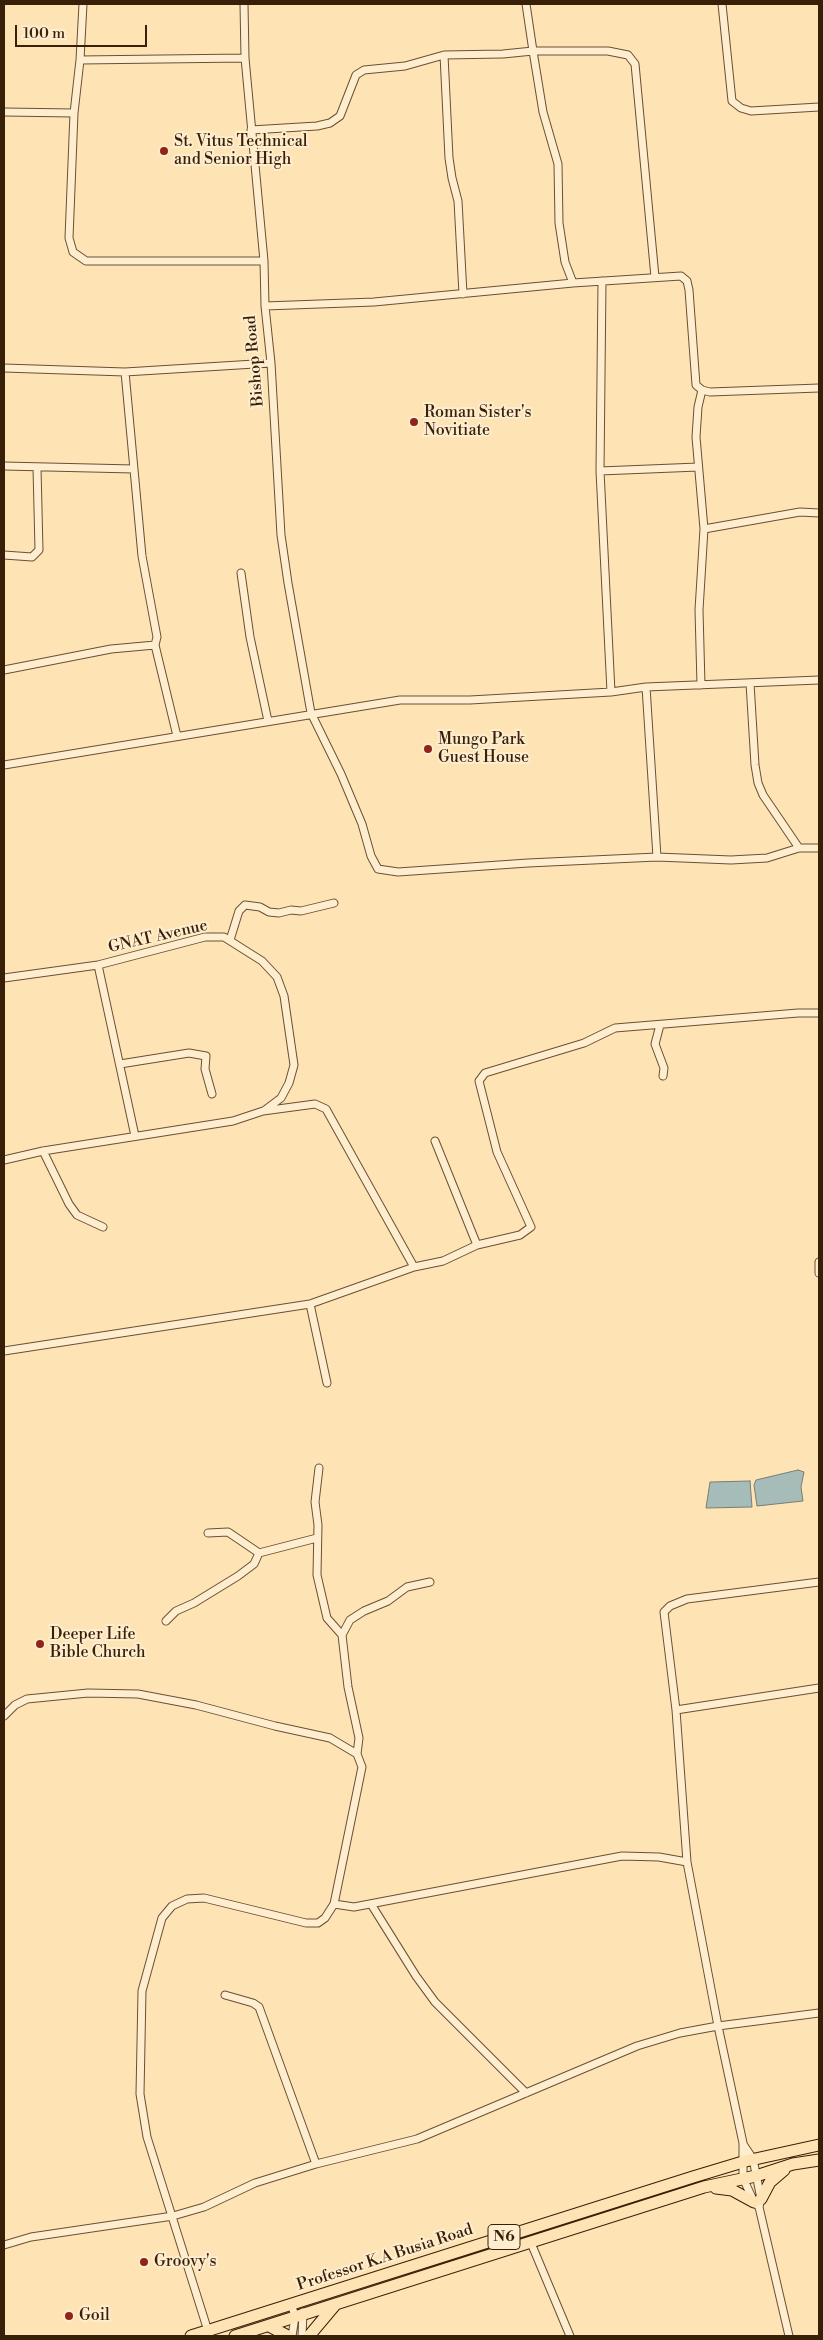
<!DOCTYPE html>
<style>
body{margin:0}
#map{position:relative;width:823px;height:2340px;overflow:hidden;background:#fee4b4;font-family:"Libre Bodoni",serif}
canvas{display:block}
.frame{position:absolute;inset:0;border:5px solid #381f07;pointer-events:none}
.scale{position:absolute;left:15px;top:25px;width:132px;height:22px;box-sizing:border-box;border:2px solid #381f07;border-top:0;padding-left:6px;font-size:15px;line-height:18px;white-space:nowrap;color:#381f07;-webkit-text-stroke:4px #feedce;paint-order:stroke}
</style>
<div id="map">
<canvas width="823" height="2340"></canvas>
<div class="frame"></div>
<div class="scale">100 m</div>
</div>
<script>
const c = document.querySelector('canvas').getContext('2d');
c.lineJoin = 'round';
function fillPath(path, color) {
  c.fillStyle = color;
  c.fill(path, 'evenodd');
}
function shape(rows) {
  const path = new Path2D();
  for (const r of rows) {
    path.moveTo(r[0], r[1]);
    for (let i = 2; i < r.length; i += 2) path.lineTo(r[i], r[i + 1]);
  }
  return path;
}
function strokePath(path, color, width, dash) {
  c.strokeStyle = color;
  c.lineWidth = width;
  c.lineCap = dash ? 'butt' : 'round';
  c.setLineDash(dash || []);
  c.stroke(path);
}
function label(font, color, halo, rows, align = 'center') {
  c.font = font + ' "Libre Bodoni",serif';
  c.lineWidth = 4;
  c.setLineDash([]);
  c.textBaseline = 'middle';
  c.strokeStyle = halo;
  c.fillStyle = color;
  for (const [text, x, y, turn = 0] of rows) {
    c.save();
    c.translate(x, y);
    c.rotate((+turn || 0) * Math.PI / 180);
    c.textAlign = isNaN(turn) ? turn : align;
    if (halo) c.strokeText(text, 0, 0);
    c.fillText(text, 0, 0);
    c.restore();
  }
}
const water = shape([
 [798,1470,804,1472,801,1487,803,1501,757,1506,754,1485,756,1480,798,1470],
 [750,1481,752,1507,706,1508,710,1482,750,1481]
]);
fillPath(water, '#a5bcb9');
strokePath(water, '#797d72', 1);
const street = shape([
 [83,4,80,60,74,113,69,238,73,252,86,261,264,261],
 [244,4,245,58,264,261,265,306,271,363,281,535,288,583,311,713,341,774,362,824,371,856,378,869,398,872,528,863,657,857,731,860,767,858,799,848,819,848],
 [526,4,533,51,608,51,628,55,635,64,655,277],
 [722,4,732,101,741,108,751,111,819,107],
 [444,55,449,158,452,178,458,201,463,294],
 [80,60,245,58],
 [4,112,74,113],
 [251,130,317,126,330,123,340,116,356,75,364,70,405,66,444,55,503,54,533,51,543,112,558,164,559,223,565,262,573,283],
 [602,281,600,471,611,692],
 [265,306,374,302,573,283,681,276,687,281,689,290,696,385,702,390,710,392,819,388],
 [4,368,125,372,271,363],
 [4,466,134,469],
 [600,471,698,467],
 [704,529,800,512,819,513],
 [4,555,32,557,39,550,37,468],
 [241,573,250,637,268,721],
 [155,645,177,736],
 [4,670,111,649,155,645,157,637,142,556,125,372],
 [750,683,755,765,758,783,763,795,799,848],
 [701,685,699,610,704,529,696,437,698,407,702,390],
 [646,687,657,857],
 [4,765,400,700,470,700,611,692,646,687,819,680],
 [230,940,239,911,245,905,260,907,269,912,279,913,291,910,301,911,334,903],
 [98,965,135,1136],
 [4,978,98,965,205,937,224,937,262,961,277,977,284,996,294,1065,289,1083,281,1098,265,1110],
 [660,1025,655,1044,664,1068,663,1076],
 [120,1064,189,1053,206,1056,205,1069,212,1094],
 [435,1141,477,1245],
 [43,1151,69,1204,77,1215,103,1227],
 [4,1160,43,1151,233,1121,263,1111,315,1104,326,1109,414,1267],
 [819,1262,819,1273],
 [310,1304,327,1383],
 [4,1351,310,1304,414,1267,443,1261,477,1245,520,1235,531,1227,497,1152,479,1081,485,1073,584,1043,615,1028,798,1013,819,1013],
 [319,1468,315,1502,318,1525,317,1575,327,1618,342,1635,348,1687,359,1738,357,1754],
 [208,1533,228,1532,259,1553,317,1538],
 [166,1621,176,1611,194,1603,238,1576,254,1564,259,1553],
 [342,1635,350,1620,364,1611,388,1601,407,1587,430,1582],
 [676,1710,819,1688],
 [4,1716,15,1705,27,1699,88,1693,138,1694,196,1705,275,1726,330,1738,357,1754,362,1767,334,1904],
 [687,1862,676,1710,664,1612,670,1606,687,1599,819,1582],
 [371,1904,416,1976,435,2002,526,2093],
 [225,1995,253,2003,259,2007,316,2164],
 [743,2144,753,2159,761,2199,759,2207,789,2336],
 [531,2243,570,2336],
 [4,2245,31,2237,173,2216,204,2207,255,2183,316,2164,417,2139,637,2046,680,2033,718,2026,743,2143,743,2178,754,2202,759,2207],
 [292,2306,295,2317,292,2336],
 [208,2331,147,2137,140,2094,142,1991,162,1918,172,1906,187,1899,204,1898,306,1923,318,1923,325,1918,334,1904,354,1907,622,1856,659,1857,687,1862,718,2026,819,2013],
 [302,2336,303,2312]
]);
const primary = shape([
 [716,2188,732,2190,754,2202],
 [761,2199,770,2182,784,2170],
 [269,2326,288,2336],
 [191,2336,693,2177,746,2161,819,2145],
 [235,2336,704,2187,756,2176,793,2164,819,2160],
 [309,2336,335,2305]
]);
strokePath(street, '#6a5032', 9);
strokePath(primary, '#381f07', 13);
strokePath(street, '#feedce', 7);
strokePath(primary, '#fee4b4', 11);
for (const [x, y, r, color] of [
 [164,151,5,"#8f2418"],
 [414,422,5,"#8f2418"],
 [428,749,5,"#8f2418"],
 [40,1644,5,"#8f2418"],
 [144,2262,5,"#8f2418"],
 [69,2316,5,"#8f2418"]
]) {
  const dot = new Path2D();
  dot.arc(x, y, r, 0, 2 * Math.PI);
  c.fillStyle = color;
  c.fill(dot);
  strokePath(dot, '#feedce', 2);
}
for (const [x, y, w] of [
 [504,2237,32]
]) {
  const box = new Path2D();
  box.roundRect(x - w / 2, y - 12.5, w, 25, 4);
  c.fillStyle = '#feedce';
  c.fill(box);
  strokePath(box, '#381f07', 1);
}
label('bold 15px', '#381f07', null, [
 ["N6",504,2237]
]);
label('16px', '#381f07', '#feedce', [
 ["St. Vitus Technical",174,142],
 ["and Senior High",174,160],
 ["Roman Sister's",424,413],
 ["Novitiate",424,431],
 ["Mungo Park",438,740],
 ["Guest House",438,758],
 ["Deeper Life",50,1635],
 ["Bible Church",50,1653],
 ["Groovy's",154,2262],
 ["Goil",79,2316]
], 'left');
label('16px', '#381f07', '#feedce', [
 ["Bishop Road",255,361,-95],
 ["GNAT Avenue",158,937,-13],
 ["Professor K.A Busia Road",385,2258,-18]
]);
</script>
